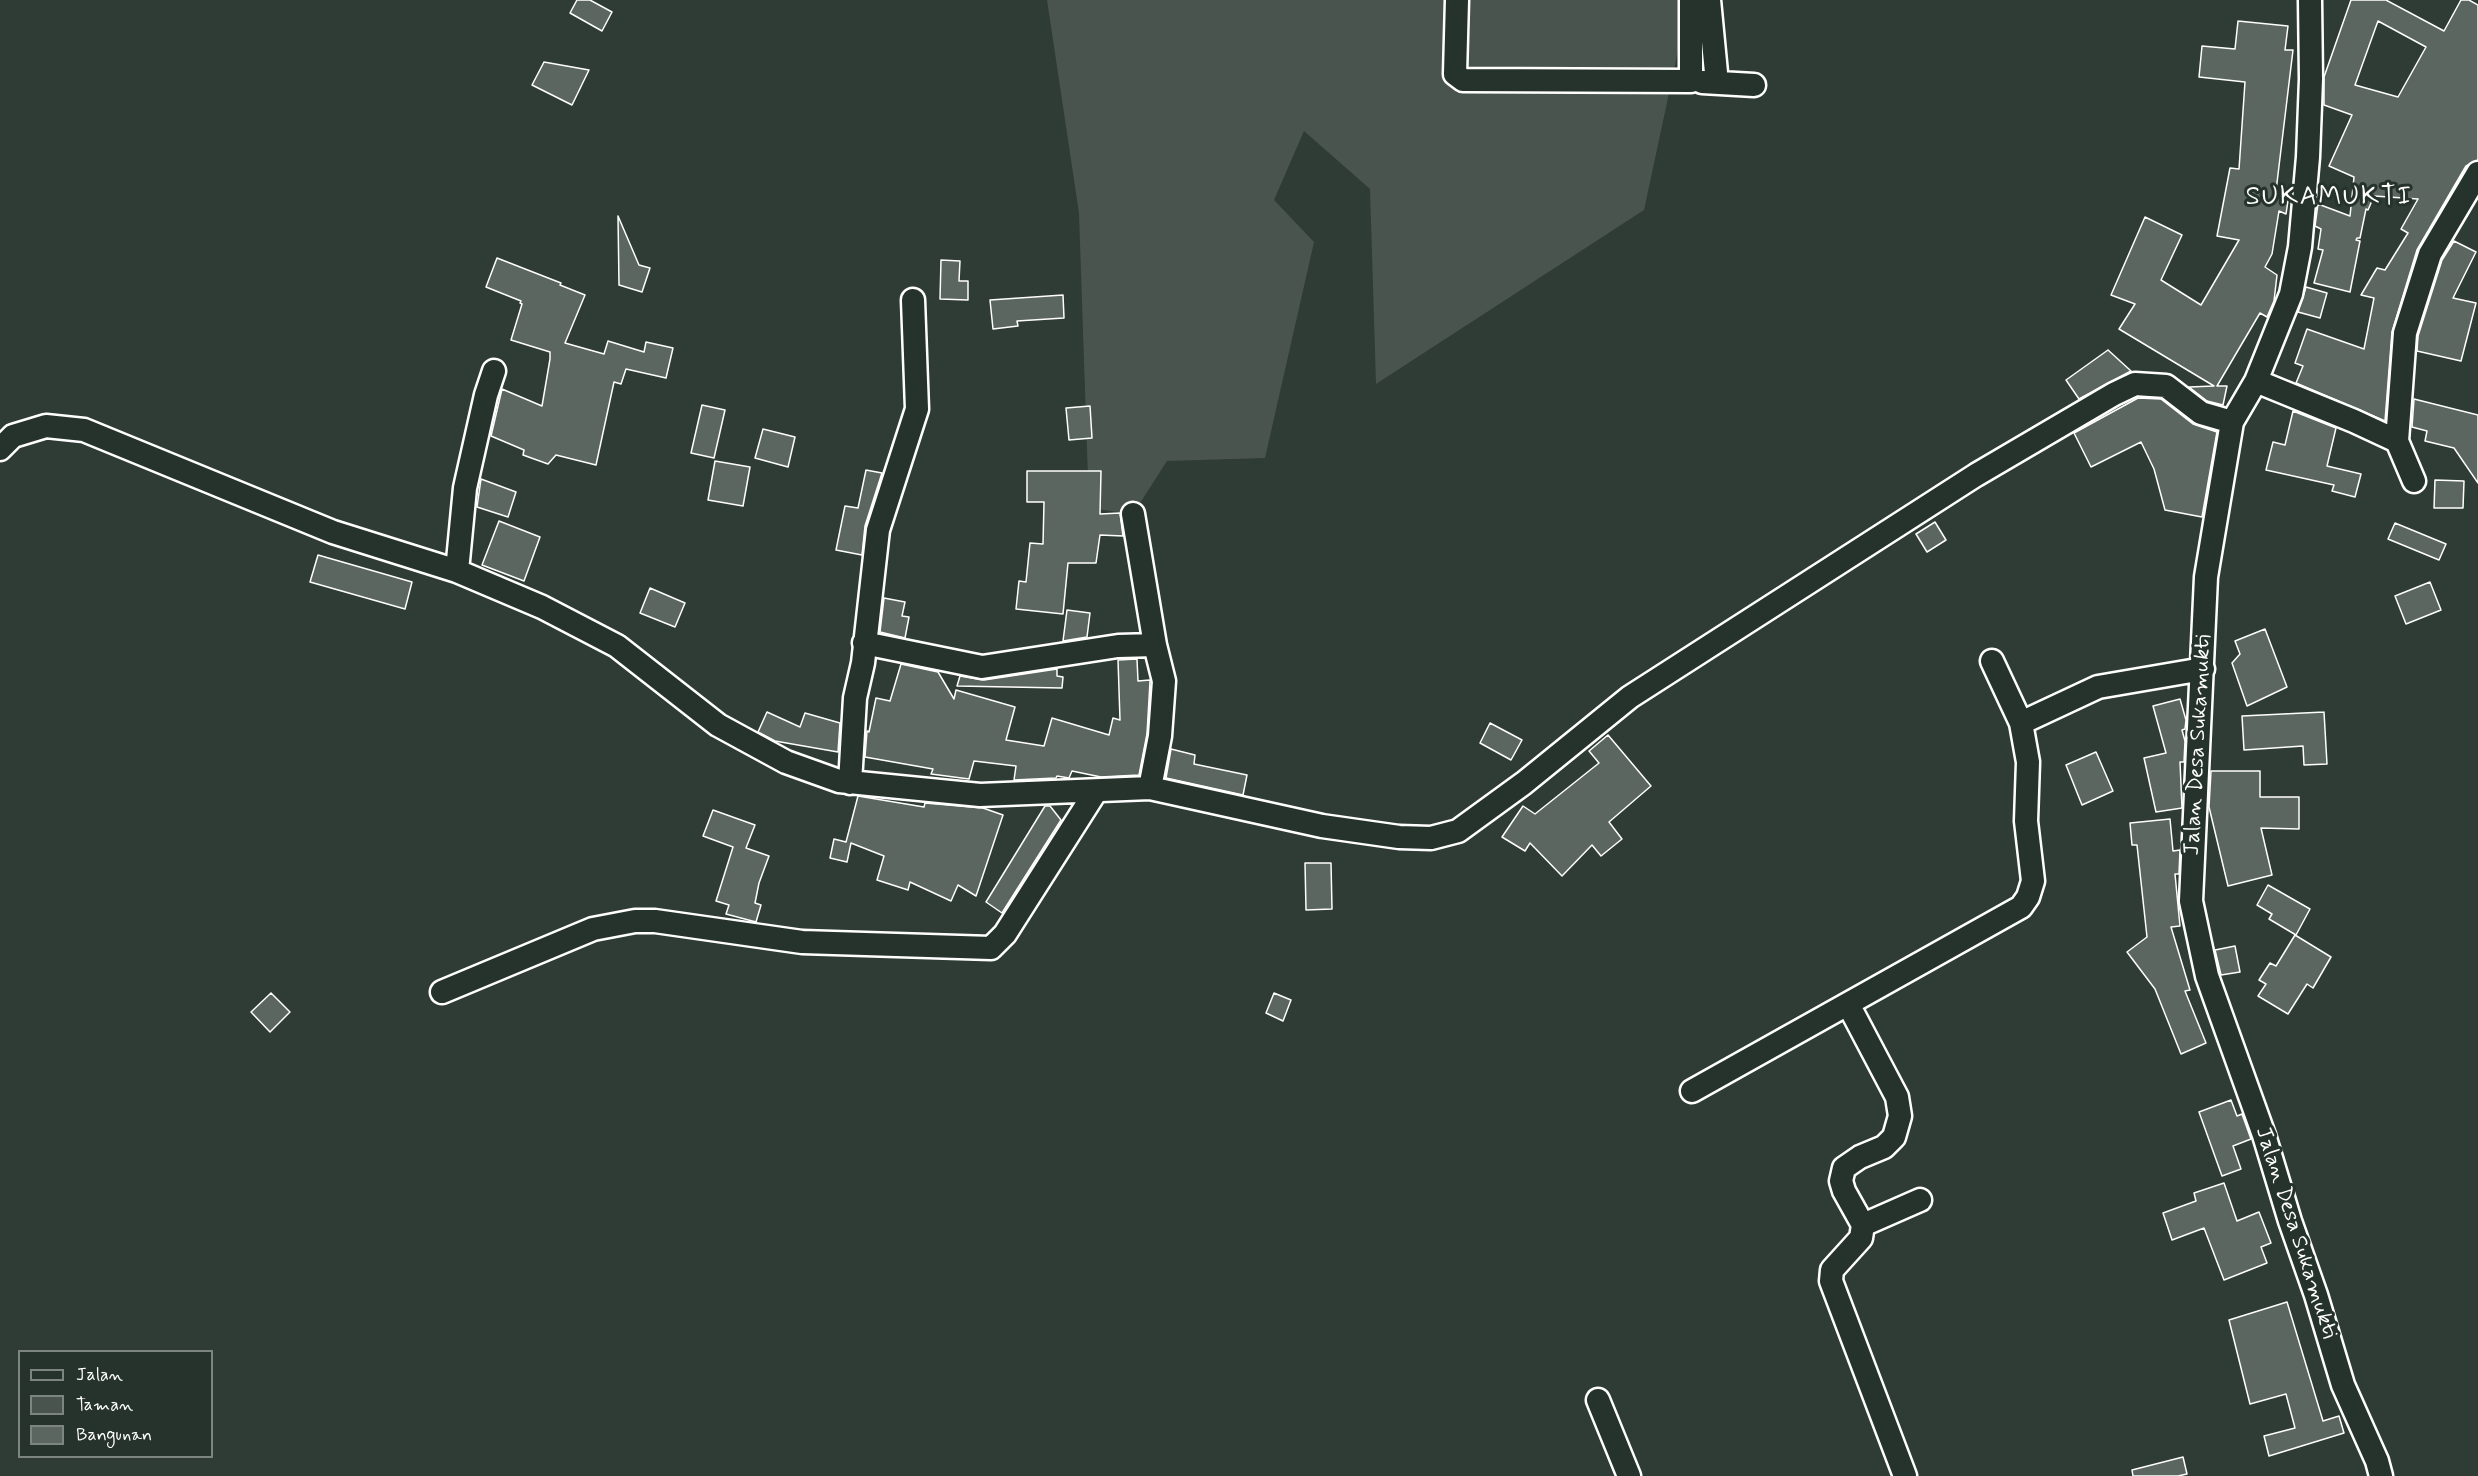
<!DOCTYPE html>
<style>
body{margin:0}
#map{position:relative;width:2478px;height:1476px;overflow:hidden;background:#2f3b35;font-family:Mynerve,sans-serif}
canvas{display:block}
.legend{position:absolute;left:18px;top:1350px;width:195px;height:108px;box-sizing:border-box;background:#26332d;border:2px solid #7d8581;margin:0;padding:8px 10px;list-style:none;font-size:18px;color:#fff}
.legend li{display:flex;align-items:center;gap:12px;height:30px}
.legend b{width:30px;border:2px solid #7d8581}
</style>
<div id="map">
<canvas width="2478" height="1476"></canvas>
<ul class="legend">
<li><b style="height:8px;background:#26332d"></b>Jalan</li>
<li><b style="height:16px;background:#4a544f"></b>Taman</li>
<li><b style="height:16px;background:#5b6661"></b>Bangunan</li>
</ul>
</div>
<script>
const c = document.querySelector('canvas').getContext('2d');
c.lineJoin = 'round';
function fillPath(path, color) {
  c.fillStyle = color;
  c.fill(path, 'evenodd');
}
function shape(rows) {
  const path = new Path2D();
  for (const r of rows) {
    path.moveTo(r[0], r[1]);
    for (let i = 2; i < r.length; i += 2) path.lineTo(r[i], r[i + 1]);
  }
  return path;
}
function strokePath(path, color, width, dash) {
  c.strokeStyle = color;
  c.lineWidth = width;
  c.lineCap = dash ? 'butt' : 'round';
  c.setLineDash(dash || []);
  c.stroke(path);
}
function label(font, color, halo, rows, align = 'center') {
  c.font = font + ' Mynerve,sans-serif';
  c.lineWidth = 6;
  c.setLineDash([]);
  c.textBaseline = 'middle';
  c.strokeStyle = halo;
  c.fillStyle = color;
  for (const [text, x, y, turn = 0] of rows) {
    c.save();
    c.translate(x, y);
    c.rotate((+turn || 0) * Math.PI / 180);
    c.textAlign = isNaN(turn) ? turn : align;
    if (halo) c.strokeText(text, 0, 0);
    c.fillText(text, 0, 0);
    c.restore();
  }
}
fillPath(shape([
 [1047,0,1689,0,1644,210,1376,384,1370,189,1304,131,1274,200,1314,242,1265,458,1167,461,1133,514,1089,508,1079,213]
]), '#4a544f');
const building = shape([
 [577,0,590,0,612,12,602,31,570,13,577,0],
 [2351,0,2386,0,2444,31,2461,0,2469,0,2478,5,2478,160,2466,166,2417,250,2392,332,2385,421,2296,383,2303,366,2295,363,2307,329,2364,349,2374,298,2361,295,2377,268,2385,270,2408,233,2401,229,2418,199,2374,196,2368,210,2366,209,2360,238,2357,238,2356,240,2360,241,2350,292,2314,283,2323,250,2318,249,2321,229,2315,226,2318,204,2350,216,2354,177,2329,166,2352,115,2324,105,2324,77,2351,0],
 [2378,21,2426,47,2398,97,2355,85,2378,21],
 [2238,21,2288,26,2285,50,2293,50,2276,191,2289,194,2286,214,2279,211,2272,254,2265,267,2277,275,2274,301,2267,317,2260,313,2217,386,2227,386,2223,405,2207,401,2189,387,2214,386,2119,329,2135,304,2111,295,2145,217,2182,235,2161,280,2201,305,2239,240,2217,236,2230,168,2239,169,2245,82,2199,77,2202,46,2235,49,2238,21],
 [544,62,589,70,572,105,532,85,544,62],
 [618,216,639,265,650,268,642,292,619,285,618,216],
 [2454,241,2476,252,2453,298,2476,303,2461,361,2417,351,2418,336,2442,260,2454,241],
 [497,258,561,283,560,285,585,295,565,343,604,354,608,341,644,352,646,342,673,348,666,378,626,369,621,384,614,382,596,465,556,455,548,464,523,455,524,450,491,436,502,389,542,406,550,359,550,352,511,340,522,304,520,303,521,301,486,287,497,258],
 [941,260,960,261,959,281,968,281,968,300,940,299,941,260],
 [2306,287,2327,293,2320,318,2298,312,2306,287],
 [1063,295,1064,318,1017,321,1018,326,993,329,990,300,1063,295],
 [2108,350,2131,371,2079,399,2066,380,2108,350],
 [2138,398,2161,399,2193,424,2217,432,2202,517,2165,510,2154,469,2141,442,2091,467,2074,433,2138,398],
 [2414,399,2478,415,2478,483,2454,448,2425,441,2427,431,2412,427,2414,399],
 [702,405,725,410,714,458,691,453,702,405],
 [1090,406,1092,438,1069,440,1066,408,1090,406],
 [2293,411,2336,428,2327,466,2361,474,2355,497,2332,491,2334,485,2266,470,2273,442,2285,445,2293,411],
 [763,429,795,437,788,467,755,458,763,429],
 [715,461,750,467,743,506,708,500,715,461],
 [866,470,882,473,865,526,862,555,836,550,845,506,858,508,866,470],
 [1027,471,1101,471,1100,514,1120,513,1123,536,1100,535,1096,563,1068,563,1063,614,1016,609,1019,581,1026,582,1030,543,1043,544,1044,502,1027,502,1027,471],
 [481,479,516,492,508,517,477,507,481,479],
 [2435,480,2464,481,2463,508,2434,508,2435,480],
 [499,521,540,537,524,581,482,565,499,521],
 [1935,522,1946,540,1927,552,1916,534,1935,522],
 [2395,523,2446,544,2439,560,2388,539,2395,523],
 [318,555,412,582,405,609,310,582,318,555],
 [2430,582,2441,610,2406,624,2395,596,2430,582],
 [650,588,685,603,675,627,640,613,650,588],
 [884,598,905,602,902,616,909,617,905,638,880,632,884,598],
 [1067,610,1090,613,1087,637,1063,641,1067,610],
 [2265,629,2287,687,2247,706,2232,663,2240,654,2235,641,2265,629],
 [1137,659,1138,681,1150,680,1150,682,1147,734,1139,775,1101,777,1072,771,1069,778,1057,776,1056,778,1014,780,1016,766,974,761,969,779,931,774,933,769,865,757,867,731,869,732,876,698,890,701,901,664,938,672,954,699,956,690,1015,707,1006,740,1044,746,1052,718,1109,735,1113,718,1120,720,1118,660,1137,659],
 [1057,669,1057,676,1063,677,1062,688,957,686,960,676,984,680,1057,669],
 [2180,699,2186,720,2185,729,2182,730,2185,741,2184,762,2180,762,2182,808,2156,812,2144,758,2166,753,2153,706,2180,699],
 [767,712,800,727,805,713,840,723,838,752,775,741,758,732,767,712],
 [2324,712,2327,764,2304,765,2303,746,2244,750,2242,716,2324,712],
 [1490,723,1522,740,1511,760,1480,743,1490,723],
 [1608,735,1651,786,1609,822,1622,839,1601,856,1592,845,1562,876,1530,843,1525,851,1502,837,1523,806,1535,814,1599,763,1589,751,1608,735],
 [1171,749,1195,755,1194,764,1247,775,1243,795,1166,778,1171,749],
 [2096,752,2113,791,2082,805,2066,765,2096,752],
 [2211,771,2260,771,2260,797,2299,797,2299,829,2261,828,2272,875,2228,886,2209,807,2211,771],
 [858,796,924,807,925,803,983,808,1003,815,976,896,958,885,951,901,910,882,908,890,877,880,884,856,851,843,847,862,830,858,834,839,846,842,858,796],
 [1045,806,1050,806,1061,820,1002,913,986,902,1045,806],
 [713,810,755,825,746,848,769,856,759,883,755,903,761,905,756,922,726,914,729,905,716,901,733,847,703,836,713,810],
 [2170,819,2173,851,2180,850,2179,874,2175,874,2180,926,2171,927,2190,990,2185,991,2206,1043,2181,1054,2155,989,2127,952,2147,937,2137,845,2132,845,2130,823,2170,819],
 [1305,863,1331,863,1332,909,1306,910,1305,863],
 [2268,885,2310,909,2296,935,2269,919,2272,914,2257,905,2268,885],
 [2295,935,2331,957,2313,988,2307,984,2288,1014,2258,996,2266,984,2259,980,2270,963,2276,966,2295,935],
 [2235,946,2240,972,2221,975,2215,950,2235,946],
 [271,993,290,1012,270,1032,251,1012,271,993],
 [1274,993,1291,1000,1283,1021,1266,1013,1274,993],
 [2231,1100,2237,1116,2242,1114,2251,1139,2233,1146,2241,1169,2222,1176,2199,1112,2231,1100],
 [2224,1183,2237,1221,2259,1212,2271,1243,2261,1247,2267,1263,2224,1280,2204,1228,2172,1240,2163,1213,2196,1201,2194,1193,2224,1183],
 [2287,1302,2323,1421,2339,1416,2344,1433,2269,1456,2264,1436,2295,1428,2286,1394,2250,1404,2229,1320,2287,1302],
 [2183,1457,2187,1474,2178,1476,2133,1476,2132,1470,2183,1457]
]);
fillPath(building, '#5b6661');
strokePath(building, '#fff', 1.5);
const minor = shape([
 [1457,0,1455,74,1463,80,1691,81,1691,0],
 [1709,0,1717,83],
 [2310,0,2311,79,2308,157,2300,247,2291,294,2256,381,2232,422,2206,577,2191,901,2207,976,2264,1135,2290,1221,2316,1295,2343,1385,2377,1461,2381,1476],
 [1702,82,1754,85],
 [2256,381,2354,421,2397,441,2414,481],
 [2397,441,2405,333,2430,254,2478,173],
 [0,449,13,436,46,426,84,430,333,532,457,571,542,607,617,646,718,725,786,762,839,781,980,795,1150,788,1322,826,1399,837,1431,838,1458,831,1524,783,1630,697,1976,475,2114,394,2135,384,2166,386,2201,413,2232,422],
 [1133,514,1155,645,1164,681,1160,736,1150,788],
 [457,571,465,488,486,395,494,371],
 [864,643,982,667,1118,646,1155,645],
 [1992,661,2021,723],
 [850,783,855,698,863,663,878,530,917,409,913,300],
 [442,992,593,929,635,921,655,921,802,942,991,948,1005,934,1096,791],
 [1848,1004,1897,1097,1900,1116,1894,1137,1884,1147,1860,1157,1844,1168,1841,1181,1844,1191,1863,1225,1861,1238,1832,1270,1831,1281,1905,1476],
 [1692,1091,2021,907,2028,897,2033,881,2026,821,2028,762,2021,723,2098,687,2203,669],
 [1863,1225,1920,1200],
 [1598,1400,1629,1476]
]);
strokePath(minor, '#fff', 27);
strokePath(minor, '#26332d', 22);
label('22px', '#fff', '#26332d', [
 ["Jalan Desa Sukamukti",2199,745,-87],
 ["Jalan Desa Sukamukti",2295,1233,72]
]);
c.letterSpacing = '1.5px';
label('26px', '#fff', '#26332d', [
 ["SUKAMUKTI",2329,199]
]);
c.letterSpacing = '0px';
</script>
